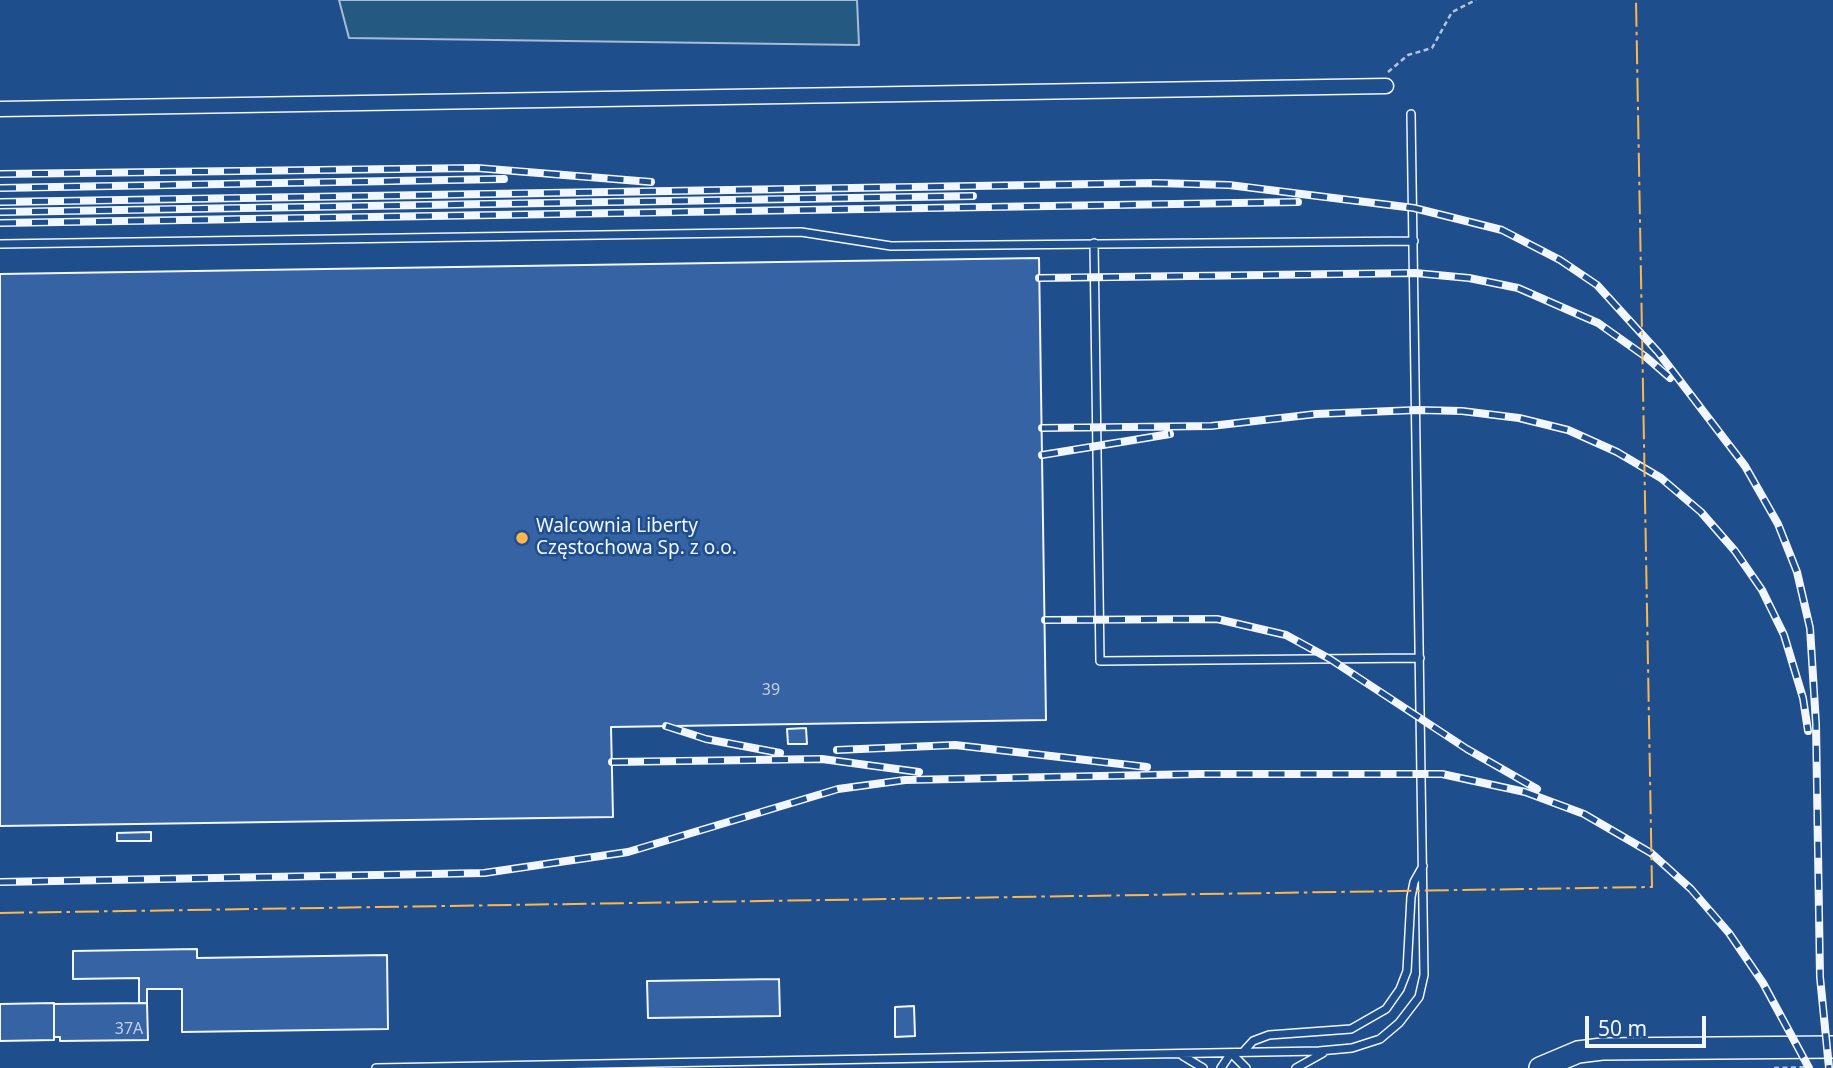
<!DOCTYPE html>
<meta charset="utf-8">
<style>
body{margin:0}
#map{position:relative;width:1833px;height:1068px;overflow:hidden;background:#1f4e8c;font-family:"Noto Sans",sans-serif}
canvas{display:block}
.scale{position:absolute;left:1585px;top:1016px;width:121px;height:32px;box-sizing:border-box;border:4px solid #f2f6ff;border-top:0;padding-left:9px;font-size:21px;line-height:24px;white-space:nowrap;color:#f2f6ff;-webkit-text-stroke:5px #1f4e8c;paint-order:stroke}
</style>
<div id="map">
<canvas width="1833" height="1068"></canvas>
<div class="scale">50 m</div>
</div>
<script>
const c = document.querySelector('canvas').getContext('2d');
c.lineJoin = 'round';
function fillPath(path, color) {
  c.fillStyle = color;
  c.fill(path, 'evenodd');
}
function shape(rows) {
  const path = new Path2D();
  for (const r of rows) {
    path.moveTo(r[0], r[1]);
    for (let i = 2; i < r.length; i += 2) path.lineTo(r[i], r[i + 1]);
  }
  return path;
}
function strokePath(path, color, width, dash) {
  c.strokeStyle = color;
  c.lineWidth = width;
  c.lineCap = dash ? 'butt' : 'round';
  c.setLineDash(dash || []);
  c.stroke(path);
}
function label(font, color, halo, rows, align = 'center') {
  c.font = font + ' "Noto Sans",sans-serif';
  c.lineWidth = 5;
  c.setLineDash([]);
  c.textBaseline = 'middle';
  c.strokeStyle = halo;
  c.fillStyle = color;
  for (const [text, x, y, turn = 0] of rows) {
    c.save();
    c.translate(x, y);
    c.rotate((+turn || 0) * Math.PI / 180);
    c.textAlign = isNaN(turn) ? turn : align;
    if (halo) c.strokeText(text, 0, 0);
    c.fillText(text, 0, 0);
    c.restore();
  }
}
const green = shape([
 [339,0,857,0,859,45,349,38,339,0]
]);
fillPath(green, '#245a82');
strokePath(green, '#a8bbd7', 2);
const building = shape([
 [1039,258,1046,720,611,727,613,817,0,826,0,274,1039,258],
 [806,728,807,744,788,744,787,729,806,728],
 [151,832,151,841,117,841,117,833,151,832],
 [197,949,197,958,387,955,388,1029,182,1032,182,989,147,989,147,1003,139,1003,139,978,73,979,73,951,197,949],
 [779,979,780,1016,648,1018,647,981,779,979],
 [54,1003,54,1040,0,1041,0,1004,54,1003],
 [147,1003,148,1040,60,1041,60,1037,54,1037,54,1004,147,1003],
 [914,1006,915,1036,895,1037,895,1007,914,1006]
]);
fillPath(building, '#3563a3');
strokePath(building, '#f2f6ff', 2);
const lane = shape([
 [1094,243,1100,661,1420,658],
 [0,244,801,232,891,246,1414,241],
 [1243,1052,1253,1041,1269,1035,1351,1029,1386,1009,1400,989,1407,971,1411,897,1414,882,1423,866],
 [1183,1056,1203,1068],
 [376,1068,1319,1051,1352,1048,1380,1039,1399,1023,1419,997,1424,975,1411,114],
 [1221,1068,1231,1053,1246,1068],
 [1296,1068,1323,1053]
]);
const street = shape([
 [0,109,1386,86]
]);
const secondary = shape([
 [1540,1068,1578,1052,1602,1049,1833,1047]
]);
strokePath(lane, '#f2f6ff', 10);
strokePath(street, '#f2f6ff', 17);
strokePath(secondary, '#f2f6ff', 24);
strokePath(shape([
 [1388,72,1408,55,1432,48,1452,12,1476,0],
 [1774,1068,1812,1067]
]), '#b3c4dc', 2.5, [5, 3.5]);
strokePath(lane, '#1f4e8c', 7);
strokePath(street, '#1f4e8c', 14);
strokePath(secondary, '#1f4e8c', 21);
const rail = shape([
 [0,174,477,168,651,182],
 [0,188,504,179],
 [0,202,1156,183,1229,185,1414,208,1502,230,1560,260,1597,285,1658,352,1745,466,1778,524,1797,572,1810,628,1816,724,1820,977,1829,1068],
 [0,212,973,196],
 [0,223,1298,202],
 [1039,278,1415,273,1469,278,1518,288,1598,323,1646,357,1670,378],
 [1042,428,1211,426,1316,414,1417,410,1462,411,1519,418,1568,430,1617,452,1661,478,1701,512,1735,551,1762,590,1784,635,1803,698,1808,731],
 [1042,455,1170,434],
 [1045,620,1217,619,1286,635,1330,659,1467,749,1537,789],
 [666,726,706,739,780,753],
 [837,750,955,745,1147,767],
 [612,762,822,759,919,772],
 [0,882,484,873,628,852,838,789,905,780,1199,774,1442,774,1525,792,1584,814,1651,853,1691,889,1729,933,1763,983,1809,1068]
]);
strokePath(rail, '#f2f6ff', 8);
strokePath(rail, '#1f4e8c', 5, [16]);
strokePath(shape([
 [0,913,1652,887,1636,0]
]), '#ffb74d', 2, [24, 5, 3.5, 5]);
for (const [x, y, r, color] of [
 [522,538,7,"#ffb74d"]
]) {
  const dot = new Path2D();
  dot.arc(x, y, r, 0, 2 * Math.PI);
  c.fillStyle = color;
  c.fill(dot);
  strokePath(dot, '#1f4e8c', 2.5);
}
label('16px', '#c3d1e8', null, [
 ["39",771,690],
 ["37A",129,1029]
]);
label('19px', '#f2f6ff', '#1f4e8c', [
 ["Walcownia Liberty",536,527],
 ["Częstochowa Sp. z o.o.",536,549]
], 'left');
</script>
